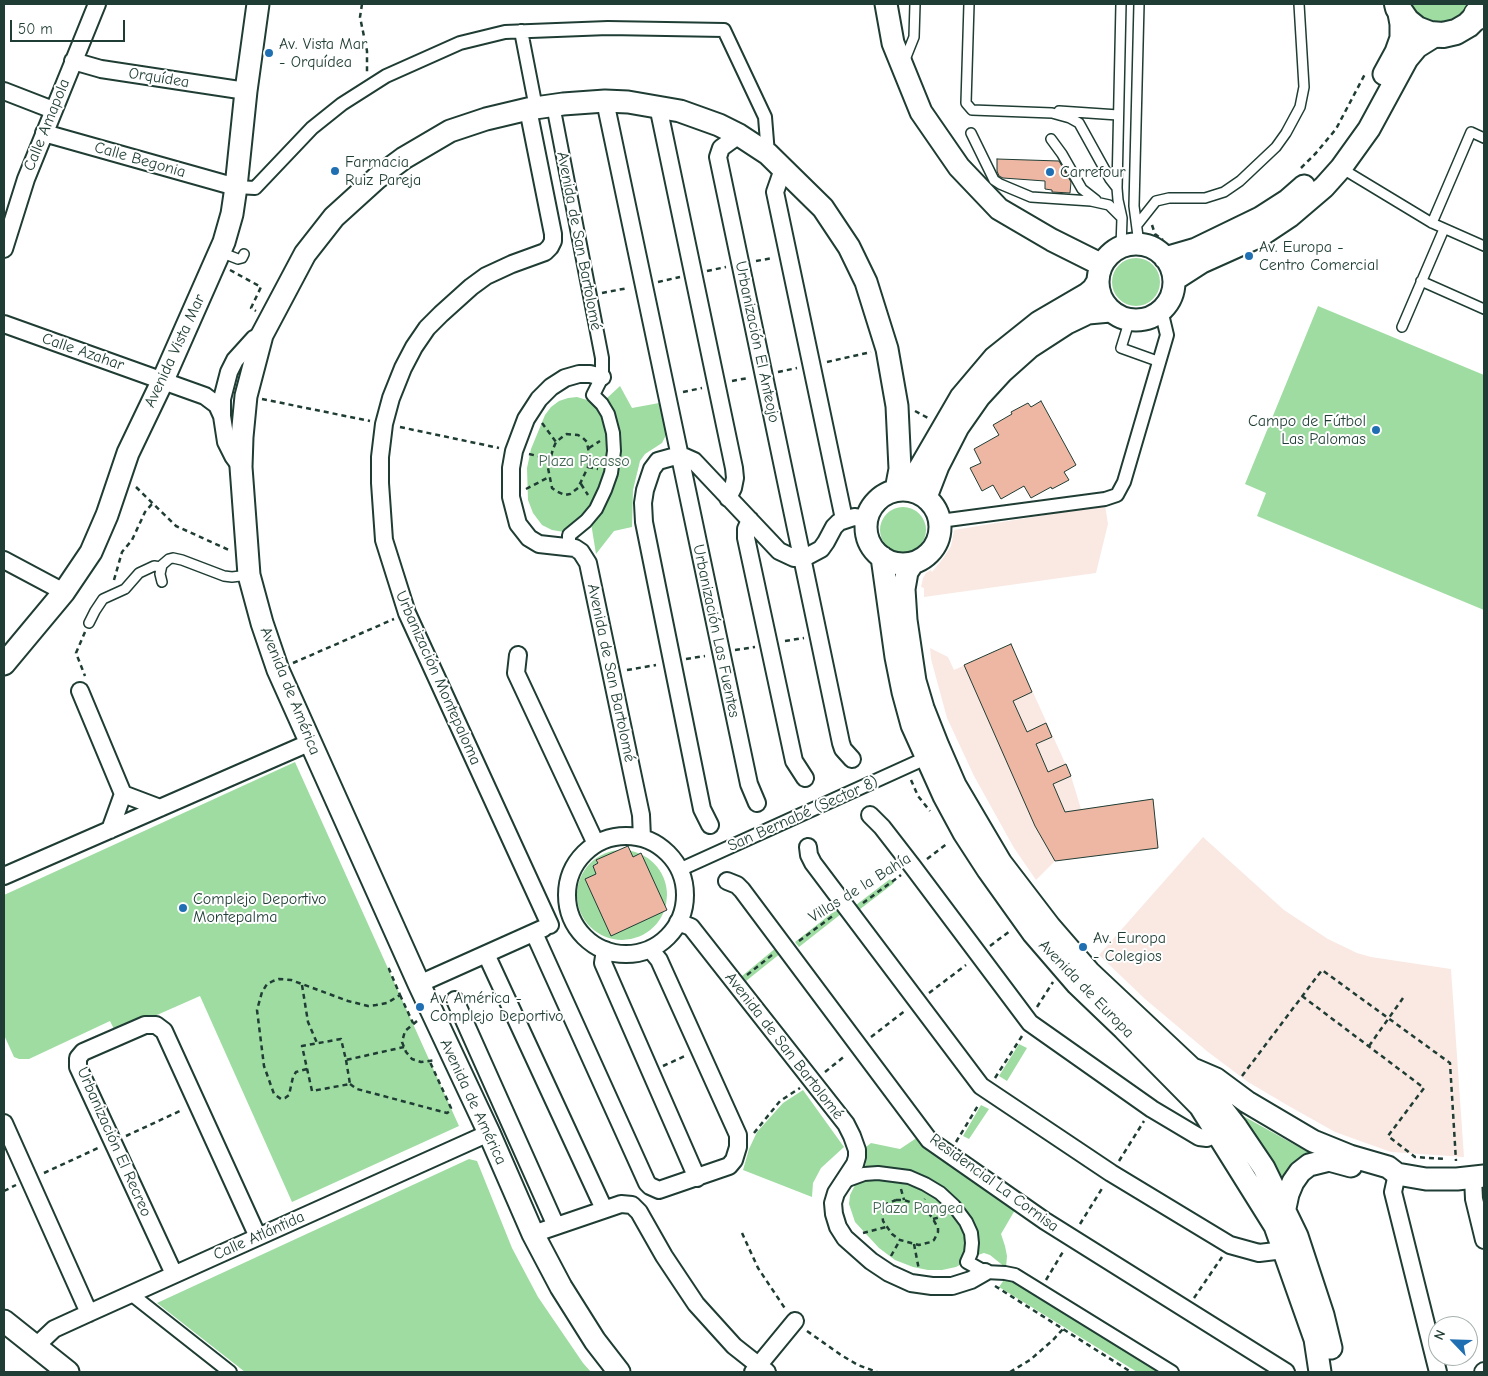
<!DOCTYPE html>
<meta charset="utf-8">
<style>
body{margin:0}
#map{position:relative;width:1488px;height:1376px;overflow:hidden;background:#fff;font-family:"Comic Neue",sans-serif}
canvas{display:block}
.frame{position:absolute;inset:0;border:5px solid #1f3d34;pointer-events:none}
.north{position:absolute;left:1428px;top:1316px;width:50px;height:50px;box-sizing:border-box;background:#fff;border:1px solid #a5b1ae;border-radius:50%;rotate:294deg;font-size:14px;font-weight:700;line-height:20px;text-align:center;color:#1f3d34}
.north::after{content:'';display:block;margin:auto;width:18px;height:22px;background:#1f6fb2;clip-path:polygon(50% 0,100% 100%,50% 72%,0 100%)}
.scale{position:absolute;left:10px;top:20px;width:115px;height:22px;box-sizing:border-box;border:2px solid #1f3d34;border-top:0;padding-left:6px;font-size:15px;line-height:18px;white-space:nowrap;color:#1f3d34;-webkit-text-stroke:4px #fff;paint-order:stroke}
</style>
<div id="map">
<canvas width="1488" height="1376"></canvas>
<div class="frame"></div>
<div class="north">N</div>
<div class="scale">50 m</div>
</div>
<script>
const c = document.querySelector('canvas').getContext('2d');
c.lineJoin = 'round';
function fillPath(path, color) {
  c.fillStyle = color;
  c.fill(path, 'evenodd');
}
function shape(rows) {
  const path = new Path2D();
  for (const r of rows) {
    if (r.length === 3) {
      path.moveTo(r[0] + r[2], r[1]);
      path.arc(r[0], r[1], r[2], 0, 2 * Math.PI);
      continue;
    }
    path.moveTo(r[0], r[1]);
    for (let i = 2; i < r.length; i += 2) path.lineTo(r[i], r[i + 1]);
  }
  return path;
}
function strokePath(path, color, width, dash) {
  c.strokeStyle = color;
  c.lineWidth = width;
  c.lineCap = dash ? 'butt' : 'round';
  c.setLineDash(dash || []);
  c.stroke(path);
}
function label(font, color, halo, rows, align = 'center') {
  c.font = font + ' "Comic Neue",sans-serif';
  c.lineWidth = 4;
  c.setLineDash([]);
  c.textBaseline = 'middle';
  c.strokeStyle = halo;
  c.fillStyle = color;
  for (const [text, x, y, turn = 0] of rows) {
    c.save();
    c.translate(x, y);
    c.rotate((+turn || 0) * Math.PI / 180);
    c.textAlign = isNaN(turn) ? turn : align;
    if (halo) c.strokeText(text, 0, 0);
    c.fillText(text, 0, 0);
    c.restore();
  }
}
fillPath(shape([
 [1105,505,1108,524,1096,573,924,597,924,588,921,587,923,578,926,573,931,570,932,572,944,557,951,546,954,530],
 [1011,644,1071,776,1081,809,1153,799,1158,848,1055,861,1036,880,1014,848,974,776,947,718,931,659,930,648,948,657,954,670],
 [1203,837,1284,910,1328,939,1357,953,1371,957,1451,969,1464,1157,1391,1152,1335,1132,1287,1105,1248,1082,1208,1052,1145,999,1099,955]
]), '#fae9e3');
fillPath(shape([
 [1406,4,1470,4,1465,13,1458,19,1440,25,1422,22],
 [1136,282,24],
 [1318,306,1484,375,1484,610,1257,516,1266,493,1245,484],
 [620,386,632,408,659,403,666,435,662,443,645,454,640,461,633,490,632,527,614,531,596,554,591,523,564,532,552,530,542,525,533,513,528,500,527,468,531,449,545,415,551,407,559,401,568,398,577,397,587,400,595,405,606,399],
 [903,530,23],
 [295,762,459,1126,292,1202,200,996,116,1033,110,1021,29,1059,19,1059,14,1057,4,1035,4,895],
 [622,895,45],
 [890,879,894,883,859,910,856,905],
 [837,909,841,914,799,947,795,942],
 [777,947,781,953,746,981,742,976],
 [1019,1044,1027,1048,1007,1081,999,1076],
 [803,1090,844,1147,821,1168,813,1183,812,1197,743,1170,749,1149,757,1132,783,1103],
 [981,1105,989,1109,969,1139,963,1136],
 [1236,1112,1315,1156,1283,1187],
 [918,1137,965,1174,1015,1210,1001,1234,1005,1246,1007,1256,1006,1268,990,1255,984,1253,978,1255,956,1267,942,1270,928,1270,913,1267,895,1260,879,1248,855,1222,849,1204,850,1195,857,1181,865,1167,867,1157,866,1147,871,1143,900,1149],
 [469,1159,477,1161,512,1248,538,1297,583,1363,591,1372,245,1372,157,1303],
 [1006,1277,1159,1372,1137,1372,999,1287]
]), '#9fdca2');
const building = shape([
 [997,159,1059,161,1071,182,1070,193,1052,192,1052,190,1045,189,1045,181,1003,178,999,176,997,171,997,159],
 [1041,401,1076,465,1064,472,1069,480,1052,489,1051,487,1031,498,1024,486,1001,499,993,485,982,491,970,468,981,463,974,449,999,435,993,425,1012,414,1011,412,1028,403,1031,407,1041,401],
 [1011,644,1032,692,1013,701,1027,732,1046,723,1052,737,1036,744,1048,772,1066,764,1071,776,1053,784,1065,812,1153,799,1158,848,1055,861,1035,826,964,665,1011,644],
 [628,846,633,857,641,853,667,910,611,936,585,879,596,874,593,866,598,863,596,860,628,846]
]);
fillPath(building, '#eeb7a3');
strokePath(building, '#1f3d34', 1);
const service = shape([
 [969,4,966,103,972,110,1052,113,1070,118,1079,123,1110,179,1117,188,1118,200,1122,218,1121,247],
 [1139,4,1134,206,1139,244],
 [904,62,914,37,915,4],
 [1059,111,1118,115],
 [971,133,994,180,1000,184,1031,197,1091,201,1109,205,1122,218],
 [1051,139,1062,154,1082,189,1096,200],
 [1341,168,1432,223,1484,246],
 [1117,188,1121,4],
 [1432,223,1471,132,1484,138],
 [1137,225,1156,201,1169,198,1205,198,1224,192,1240,181,1276,147,1286,133,1300,107,1304,87,1299,4],
 [220,252,238,259,242,258,244,254],
 [1421,281,1484,309],
 [1130,319,1121,348,1160,362],
 [1402,327,1444,229],
 [162,582,160,574,162,565,169,559,173,558,182,560,224,576,232,577,249,575],
 [89,623,95,611,103,599,125,589,139,573,154,566,161,567]
]);
const pedestrian = shape([
 [521,31,536,108],
 [553,105,602,358,602,377,593,395,602,404,608,414,613,433,614,451,611,473,605,490,596,509,586,521,569,535,569,547],
 [236,187,255,188,312,128,342,104,386,76,460,43,505,32,608,28,724,30,765,117,768,154],
 [940,521,1105,499,1117,495,1124,482,1167,335,1161,310],
 [679,870,926,758],
 [842,1182,864,1174,878,1173,909,1177,925,1184,940,1193,954,1206,966,1222,971,1233,972,1243,971,1253,967,1262,985,1272,1005,1273,1015,1275,1172,1372],
 [131,1294,230,1372]
]);
const minor = shape([
 [73,61,101,69,246,91],
 [4,91,53,110],
 [605,101,749,784,757,803],
 [658,106,734,468,735,478,733,488,728,498],
 [528,109,553,234,553,241,550,247,545,252,512,264,486,276,471,287,441,314,427,328,414,347,403,368,391,398,384,424,380,457,380,483,384,540,407,613,550,925],
 [44,133,236,187],
 [739,135,721,148,718,157,841,743,843,749,852,759],
 [783,169,775,192,844,519],
 [4,249,26,179,97,4],
 [4,324,205,396,217,405,222,416],
 [602,377,590,374,579,374,565,378,551,387,539,399,526,419,514,451,511,468,511,497,518,524,529,538,539,544,575,548,581,552,588,563,641,815,642,838],
 [241,467,233,456,226,442,222,416,222,399,229,372,235,360,254,339,262,335],
 [750,520,746,529,746,538,794,761,805,778],
 [4,560,64,592],
 [518,655,516,673,596,844],
 [80,691,123,794],
 [870,815,882,827,913,867,1030,1023,1152,1109,1199,1137,1207,1138,1218,1133],
 [710,825,702,809,644,522,643,503,645,490,652,469,658,461,676,456,685,457,694,461,779,551,794,558,806,557,821,549,826,542,834,527,839,522,854,517,867,519],
 [110,830,123,794,160,808],
 [626,895,59],
 [808,847,809,855,813,863,981,1086,1111,1173,1230,1245,1259,1253,1284,1250],
 [4,876,311,742],
 [727,881,737,885,742,890,929,1140,1045,1221,1286,1372],
 [678,922,691,927,846,1124,852,1136,857,1150,857,1157,855,1164,836,1193,833,1203,834,1214,838,1227,845,1238,871,1261,889,1273,911,1283,932,1286,952,1286,971,1280,985,1272],
 [534,933,647,1183,650,1186,659,1190,729,1166,734,1160,738,1147,738,1135,659,960,650,949],
 [605,950,603,963,697,1178],
 [486,954,604,1209],
 [419,984,544,928],
 [455,1000,556,1226],
 [4,1123,89,1313],
 [1397,1174,1393,1192,1438,1372],
 [1473,1178,1474,1199,1484,1240],
 [533,1234,621,1204,632,1205,639,1212,664,1256,696,1304,734,1346,767,1372],
 [174,1274,78,1067,78,1058,83,1052,145,1025,156,1025,164,1031,258,1237],
 [35,1347,54,1329,89,1313,489,1133],
 [753,1372,795,1321],
 [1483,1372,1484,1371]
]);
const tertiary = shape([
 [886,4,893,43,921,112,959,167,999,209,1052,240,1102,265],
 [1384,74,1396,52,1401,38,1401,24,1398,8],
 [1136,282,38],
 [1165,258,1196,249,1260,218,1288,200,1304,186],
 [1174,280,1202,262,1260,236,1290,216,1324,187,1341,168,1369,129,1407,59,1417,47,1433,37,1443,35],
 [903,527,37],
 [907,490,961,397,994,358,1039,322,1087,294,1093,289,1098,281],
 [926,497,938,466,958,427,979,397,1002,372,1030,347,1067,323,1088,313,1110,311],
 [882,557,896,657,903,692,912,725,944,796,964,833,988,870,1033,933,1077,984,1124,1029,1200,1106,1275,1226,1315,1339,1320,1372],
 [913,563,907,572,904,589,906,620,915,681,923,708,938,746,955,785,1001,863,1050,927,1089,972,1190,1067,1237,1128,1264,1168,1297,1236,1323,1315,1331,1348],
 [4,664,64,592,91,552,107,515,128,453,163,380,224,242,232,214,236,187,246,91,258,4],
 [1195,1070,1216,1079,1247,1102,1313,1141,1350,1156,1388,1167,1397,1174,1426,1179,1457,1179,1484,1176],
 [1285,1208,1288,1194,1293,1182,1300,1172,1309,1165,1329,1160,1351,1166],
 [4,1321,68,1372],
 [619,1372,595,1341,561,1287,533,1234,489,1133,419,984,278,670,262,623,249,575,241,467,242,437,246,396,262,335,305,254,334,217,377,178,404,158,450,131,486,119,528,109,563,104,605,101,628,102,680,111,719,125,739,135,768,154,823,208,849,247,866,282,887,349,897,406,900,469,896,490]
]);
const secondary = shape([
 [1397,4,1398,8,1407,21,1417,29,1430,34,1443,35,1456,32,1468,25,1478,15,1483,4]
]);
const motorway = shape([
 [1478,15,1484,13]
]);
strokePath(service, '#1f3d34', 12);
strokePath(pedestrian, '#1f3d34', 16);
strokePath(minor, '#1f3d34', 20);
strokePath(tertiary, '#1f3d34', 25);
strokePath(secondary, '#1f3d34', 28);
strokePath(motorway, '#1f3d34', 31);
strokePath(shape([
 [362,4,360,17,367,51,367,72],
 [1301,168,1316,153,1336,129,1365,74],
 [1152,225,1155,234,1163,240],
 [756,261,773,258],
 [230,270,261,287,251,308,256,311],
 [707,271,726,267],
 [658,282,680,277],
 [602,293,628,288],
 [827,362,871,352],
 [778,372,797,368],
 [732,381,748,378],
 [683,392,702,388],
 [262,399,370,421],
 [915,411,928,418],
 [542,423,556,442],
 [400,427,499,448],
 [566,434,578,435,583,438,587,442,589,454,588,467,578,488,570,494,565,495,556,491,552,488,548,468,553,449,556,442,566,434],
 [589,448,600,441],
 [529,454,550,459],
 [588,467,598,469],
 [581,484,588,495],
 [136,487,176,526,229,550],
 [526,489,549,477],
 [114,580,122,552,132,540,145,512,152,504],
 [85,632,76,653,85,676],
 [785,641,804,638],
 [735,650,755,647],
 [686,659,705,656],
 [293,663,394,619],
 [627,670,656,665],
 [911,780,918,796,930,811],
 [927,859,948,843],
 [863,903,901,875],
 [799,941,834,915],
 [990,946,1010,931],
 [747,975,772,955],
 [302,985,308,1022,317,1043],
 [929,993,966,965],
 [400,995,413,1023],
 [1302,996,1424,1088,1388,1136,1415,1157,1446,1159],
 [1037,1007,1053,982],
 [417,1021,405,1031,402,1042,406,1052,412,1059,421,1062,436,1060],
 [871,1037,906,1010],
 [1369,1046,1403,998],
 [346,1060,350,1084,312,1091,302,1046,341,1039,346,1060,404,1047],
 [663,1066,685,1056],
 [307,1069,296,1072,293,1077,289,1095,285,1098,281,1099,274,1094,264,1066,257,1010,262,992,267,984,273,981,279,979,291,980,348,1001,368,1006,376,1005,387,1003,400,995,389,969,393,968],
 [825,1072,846,1055],
 [1242,1076,1322,970,1450,1063,1456,1161],
 [995,1078,1022,1036],
 [350,1084,357,1089,447,1113,450,1111,451,1108,430,1062],
 [754,1133,780,1101,800,1088],
 [126,1136,182,1110],
 [956,1142,979,1104],
 [1119,1161,1144,1121],
 [44,1173,98,1148],
 [901,1189,904,1200],
 [4,1191,16,1185],
 [896,1200,904,1200,916,1204,927,1211,933,1219,938,1228,938,1232,934,1240,931,1242,919,1245,900,1240,892,1234,883,1221,882,1210,886,1204,896,1200],
 [920,1207,925,1199],
 [933,1219,944,1216],
 [1080,1224,1103,1187],
 [742,1233,758,1268,786,1310],
 [863,1233,886,1227],
 [914,1244,919,1270],
 [891,1256,900,1240],
 [1046,1280,1064,1250],
 [995,1286,1131,1372],
 [1194,1298,1222,1257],
 [807,1331,841,1355,858,1365,877,1372],
 [1010,1372,1030,1360,1053,1340,1063,1329]
]), '#1f3d34', 2.5, [5, 4]);
strokePath(service, '#fff', 9);
strokePath(pedestrian, '#fff', 12);
strokePath(minor, '#fff', 16);
strokePath(tertiary, '#fff', 21);
strokePath(secondary, '#fff', 24);
strokePath(motorway, '#fff', 28);
for (const [x, y, r, color] of [
 [269,53,5,"#1f6fb2"],
 [335,171,5,"#1f6fb2"],
 [1050,172,5,"#1f6fb2"],
 [1249,256,5,"#1f6fb2"],
 [1376,430,5,"#1f6fb2"],
 [183,908,5,"#1f6fb2"],
 [1083,947,5,"#1f6fb2"],
 [420,1007,5,"#1f6fb2"]
]) {
  const dot = new Path2D();
  dot.arc(x, y, r, 0, 2 * Math.PI);
  c.fillStyle = color;
  c.fill(dot);
  strokePath(dot, '#fff', 2);
}
label('16px', '#1f3d34', '#fff', [
 ["Av. Vista Mar",279,44],
 ["- Orquídea",279,62],
 ["Farmacia",345,162],
 ["Ruiz Pareja",345,180],
 ["Carrefour",1060,172],
 ["Av. Europa -",1259,247],
 ["Centro Comercial",1259,265],
 ["Campo de Fútbol",1366,421,"right"],
 ["Las Palomas",1366,439,"right"],
 ["Complejo Deportivo",193,899],
 ["Montepalma",193,917],
 ["Av. Europa",1093,938],
 ["- Colegios",1093,956],
 ["Av. América -",430,998],
 ["Complejo Deportivo",430,1016]
], 'left');
label('16px', '#1f3d34', '#fff', [
 ["Orquídea",159,78,9],
 ["Calle Amapola",47,125,-68],
 ["Calle Begonia",140,160,16],
 ["Avenida de San Bartolomé",579,241,79],
 ["Urbanización El Anteojo",757,342,78],
 ["Avenida Vista Mar",175,351,-65],
 ["Calle Azahar",83,352,19],
 ["Urbanización Las Fuentes",716,631,78],
 ["Avenida de San Bartolomé",611,673,78],
 ["Urbanización Montepaloma",438,678,66],
 ["Avenida de América",290,691,68],
 ["San Bernabé (Sector 8)",803,814,-24],
 ["Villas de la Bahía",860,888,-32],
 ["Avenida de Europa",1086,989,46],
 ["Avenida de San Bartolomé",784,1046,52],
 ["Avenida de América",473,1102,65],
 ["Urbanización El Recreo",114,1142,66],
 ["Residencial La Cornisa",994,1183,36],
 ["Calle Atlántida",259,1236,-24]
]);
label('16px', '#3f6550', '#fff', [
 ["Plaza Picasso",584,461],
 ["Plaza Pangea",918,1208]
]);
</script>
